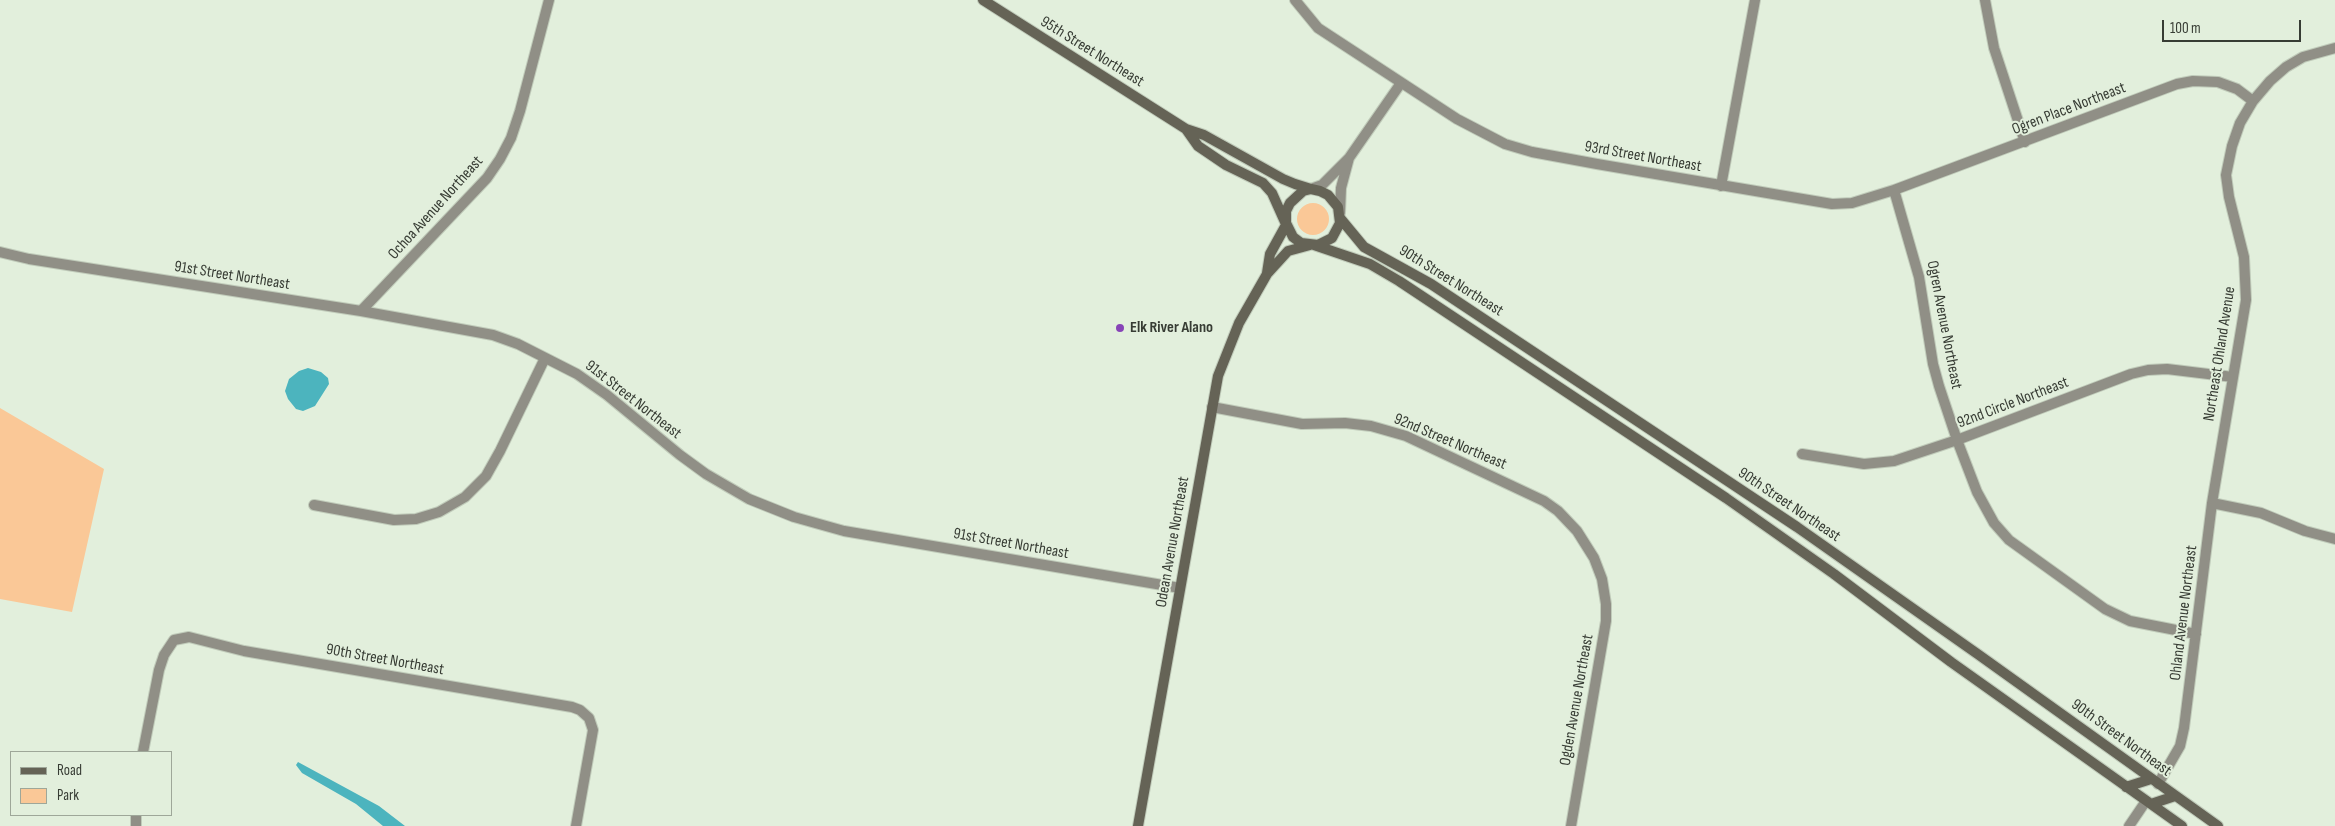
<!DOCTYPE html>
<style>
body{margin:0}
#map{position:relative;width:2335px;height:826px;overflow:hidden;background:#e2efdc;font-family:"Sofia Sans Condensed",sans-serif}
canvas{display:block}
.legend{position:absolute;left:10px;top:751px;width:162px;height:65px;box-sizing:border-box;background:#e2efdc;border:1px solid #9ea799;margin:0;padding:6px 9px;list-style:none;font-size:15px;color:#373c34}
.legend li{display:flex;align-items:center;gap:10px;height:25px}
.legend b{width:25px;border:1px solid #9ea799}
.scale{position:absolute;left:2162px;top:20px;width:139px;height:22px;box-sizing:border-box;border:2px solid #373c34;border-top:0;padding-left:6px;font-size:15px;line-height:18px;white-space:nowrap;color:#373c34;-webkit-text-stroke:4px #e2efdc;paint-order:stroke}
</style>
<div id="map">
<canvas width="2335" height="826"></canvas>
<ul class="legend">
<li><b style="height:6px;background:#656356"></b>Road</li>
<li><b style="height:14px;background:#fac897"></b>Park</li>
</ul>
<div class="scale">100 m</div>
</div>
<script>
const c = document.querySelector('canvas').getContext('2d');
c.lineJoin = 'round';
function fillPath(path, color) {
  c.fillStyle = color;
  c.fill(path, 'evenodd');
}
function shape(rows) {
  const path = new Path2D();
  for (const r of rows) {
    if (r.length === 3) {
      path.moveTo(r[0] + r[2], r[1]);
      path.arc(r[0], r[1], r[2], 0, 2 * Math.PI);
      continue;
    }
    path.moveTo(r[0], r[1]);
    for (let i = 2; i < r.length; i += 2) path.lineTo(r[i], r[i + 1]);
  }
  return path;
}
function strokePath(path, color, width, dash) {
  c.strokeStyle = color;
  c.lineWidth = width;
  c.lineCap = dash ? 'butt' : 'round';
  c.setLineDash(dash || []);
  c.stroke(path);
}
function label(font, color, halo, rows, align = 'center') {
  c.font = font + ' "Sofia Sans Condensed",sans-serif';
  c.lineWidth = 4;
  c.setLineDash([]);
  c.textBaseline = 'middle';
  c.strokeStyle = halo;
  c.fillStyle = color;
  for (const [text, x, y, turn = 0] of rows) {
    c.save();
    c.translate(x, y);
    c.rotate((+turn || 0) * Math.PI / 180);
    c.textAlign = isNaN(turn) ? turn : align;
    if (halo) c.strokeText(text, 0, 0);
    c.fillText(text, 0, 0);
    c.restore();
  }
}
fillPath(shape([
 [1313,219,16],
 [0,408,104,469,72,612,0,599]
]), '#fac897');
fillPath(shape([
 [308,368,321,372,328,378,329,384,315,406,303,411,296,409,288,399,285,391,289,379,299,371],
 [298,762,379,806,405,826,383,826,356,804,302,773,296,765]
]), '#4cb4be');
const street = shape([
 [1295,0,1318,28,1457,119,1505,144,1532,152,1597,164,1832,204,1852,203,1894,190,2177,84,2193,81,2218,82,2237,89,2253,101],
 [1985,0,1994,48,2025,142],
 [1721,186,1755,0],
 [1311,189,1322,185,1349,158,1401,83],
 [1894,190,1919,277,1933,364,1939,386,1957,440,1977,492,1994,523,2009,540,2105,609,2130,621,2196,634],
 [1340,213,1341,188,1349,158],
 [0,252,29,259,361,311,493,335,518,344,577,374,607,395,680,455,706,474,749,499,794,517,844,531,1180,588],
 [361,311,487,178,500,159,511,138,520,111,549,0],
 [1212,407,1302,424,1345,423,1371,426,1406,436,1544,501,1558,511,1577,531,1594,558,1602,579,1606,604,1606,621,1571,826],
 [1802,454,1864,464,1894,461,1957,440,2131,374,2148,370,2167,369,2233,377],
 [2212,503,2261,513,2305,531,2335,539],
 [314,505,394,520,416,519,439,512,465,497,486,476,500,451,545,358],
 [143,752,159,670,164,655,174,640,189,637,244,651,572,707,580,710,589,718,593,730,576,826],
 [2158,784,2180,746,2184,728,2212,503,2246,300,2244,257,2229,197,2226,175,2232,146,2240,123,2253,101,2270,81,2286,67,2303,57,2335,48],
 [136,826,136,815],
 [2129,826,2146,801]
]);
const secondary = shape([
 [983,0,1186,129,1204,135,1283,179,1295,184,1311,189,1320,191,1328,195,1338,207,1340,223,1332,238,1318,245,1301,243,1293,237,1286,223,1286,211,1290,203,1303,191,1311,189],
 [1186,129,1198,146,1226,165,1263,183,1272,193,1285,222],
 [1340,218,1364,247,1431,284,1797,527,1979,655,2218,826],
 [1314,245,1370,264,1399,281,1726,498,1834,574,1951,662,2182,826],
 [1267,273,1270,254,1286,225],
 [2126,787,2151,779],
 [2151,804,2175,796],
 [1138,826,1218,376,1239,323,1267,274,1288,251,1310,245]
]);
strokePath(street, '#c0cbba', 12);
strokePath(secondary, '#c0cbba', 12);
strokePath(street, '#908f86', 10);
strokePath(secondary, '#656356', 10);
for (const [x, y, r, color] of [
 [1120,328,5,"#8743b7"]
]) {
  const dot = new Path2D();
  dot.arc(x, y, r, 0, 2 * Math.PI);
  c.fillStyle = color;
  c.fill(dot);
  strokePath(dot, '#e2efdc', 2);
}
label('16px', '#373c34', '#e2efdc', [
 ["95th Street Northeast",1092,52,32],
 ["Ogren Place Northeast",2069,109,-21],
 ["93rd Street Northeast",1643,157,10],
 ["Ochoa Avenue Northeast",436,208,-48],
 ["91st Street Northeast",232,276,9],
 ["90th Street Northeast",1451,281,32],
 ["Ogren Avenue Northeast",1944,325,79],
 ["Northeast Ohland Avenue",2220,354,-81],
 ["91st Street Northeast",633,400,38],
 ["92nd Circle Northeast",2013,403,-21],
 ["92nd Street Northeast",1450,442,23],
 ["90th Street Northeast",1789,505,34],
 ["Odean Avenue Northeast",1173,542,-80],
 ["91st Street Northeast",1011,544,10],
 ["Ohland Avenue Northeast",2184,613,-83],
 ["90th Street Northeast",385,660,10],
 ["Ogden Avenue Northeast",1577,700,-80],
 ["90th Street Northeast",2121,738,36]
]);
label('bold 16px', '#373c34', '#e2efdc', [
 ["Elk River Alano",1130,328]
], 'left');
</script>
